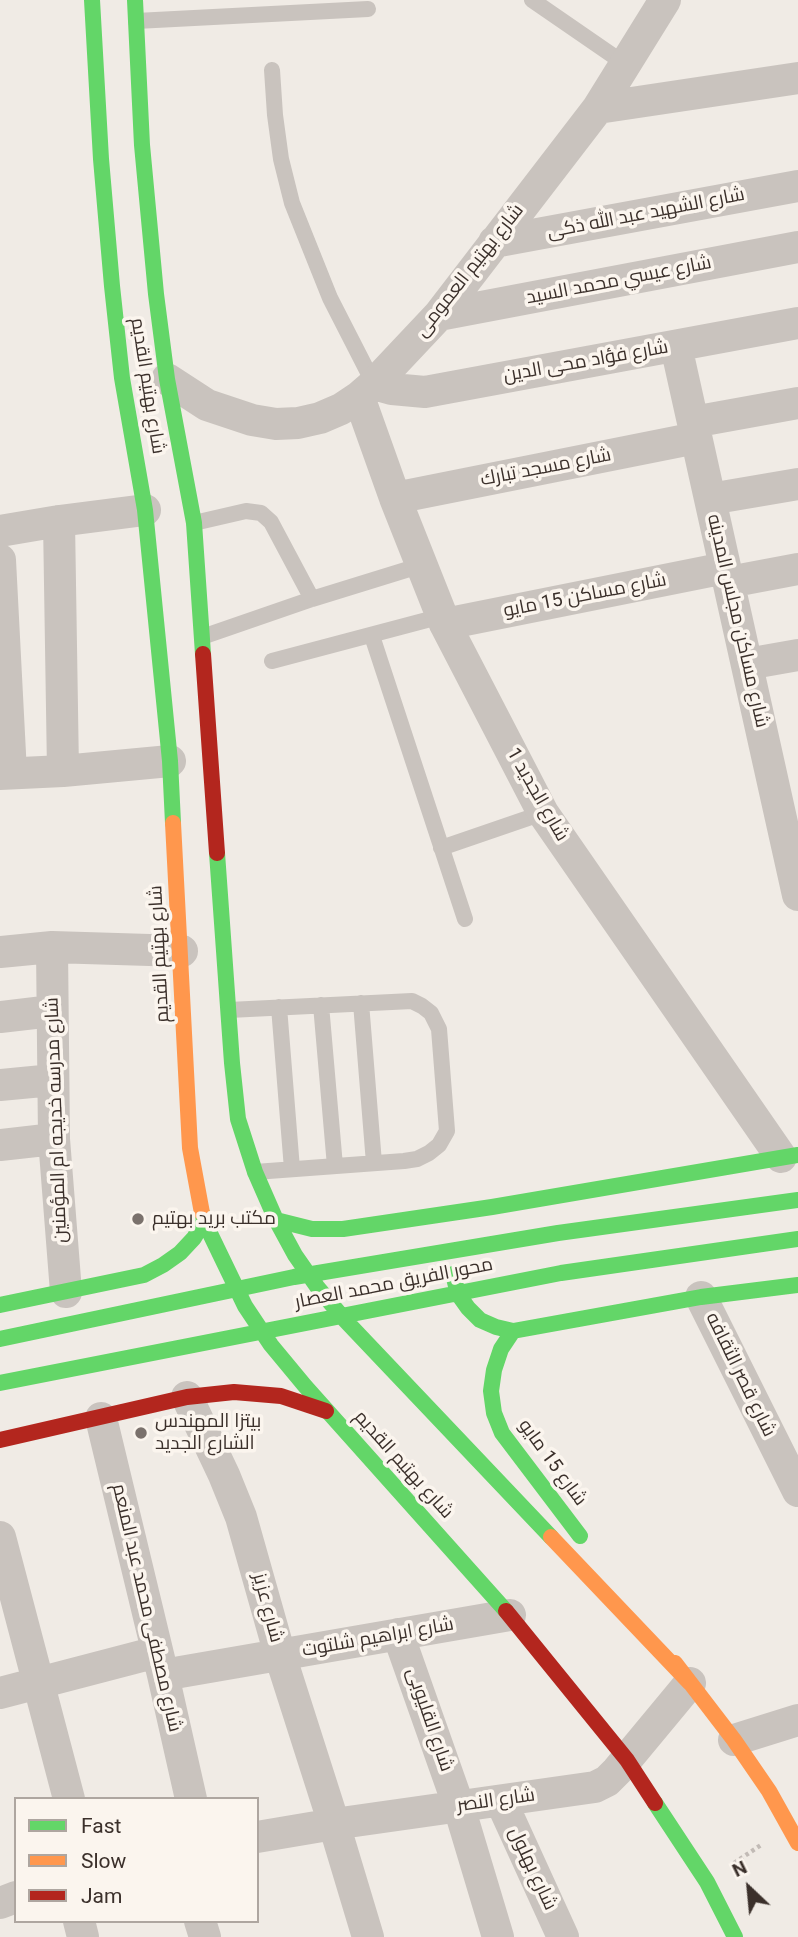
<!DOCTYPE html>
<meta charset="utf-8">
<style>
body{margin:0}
#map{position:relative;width:798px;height:1937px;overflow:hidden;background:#f0ebe5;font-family:Roboto,sans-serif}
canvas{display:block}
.legend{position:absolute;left:14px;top:1797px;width:245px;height:126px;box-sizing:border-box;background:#fbf5ee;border:2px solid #aea6a0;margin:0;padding:9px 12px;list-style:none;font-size:21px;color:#3b302b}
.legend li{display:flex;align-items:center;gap:14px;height:35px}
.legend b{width:35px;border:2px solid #aea6a0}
.north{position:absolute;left:714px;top:1853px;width:70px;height:70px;-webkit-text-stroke:5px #fbf5ee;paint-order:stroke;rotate:334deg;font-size:19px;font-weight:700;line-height:28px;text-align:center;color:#3b302b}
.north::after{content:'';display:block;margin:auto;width:24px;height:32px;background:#3b302b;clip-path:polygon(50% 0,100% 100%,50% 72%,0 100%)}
</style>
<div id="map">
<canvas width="798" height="1937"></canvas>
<ul class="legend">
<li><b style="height:9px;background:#63d668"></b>Fast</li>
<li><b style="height:9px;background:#ff974d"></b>Slow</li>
<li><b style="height:9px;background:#b3261e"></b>Jam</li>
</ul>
<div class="north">N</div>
</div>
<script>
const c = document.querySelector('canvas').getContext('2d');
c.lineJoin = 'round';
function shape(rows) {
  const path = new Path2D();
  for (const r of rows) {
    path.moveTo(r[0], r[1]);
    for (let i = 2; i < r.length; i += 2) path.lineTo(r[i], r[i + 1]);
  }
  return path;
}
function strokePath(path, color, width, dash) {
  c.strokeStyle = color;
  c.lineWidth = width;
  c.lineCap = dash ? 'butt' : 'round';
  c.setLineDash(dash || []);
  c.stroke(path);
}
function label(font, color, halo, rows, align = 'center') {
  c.font = font + ' Roboto,Cairo,sans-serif';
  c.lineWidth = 7;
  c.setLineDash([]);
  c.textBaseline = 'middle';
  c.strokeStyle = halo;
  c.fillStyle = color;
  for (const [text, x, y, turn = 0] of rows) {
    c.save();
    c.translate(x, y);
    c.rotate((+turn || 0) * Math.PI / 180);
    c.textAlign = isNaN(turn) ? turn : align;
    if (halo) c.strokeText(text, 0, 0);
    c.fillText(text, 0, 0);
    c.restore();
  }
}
strokePath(shape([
 [734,1863,761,1845]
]), '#c2bbb6', 4.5, [3.5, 3.5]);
strokePath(shape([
 [532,0,625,64],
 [136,21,368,9],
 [272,70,275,115,281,159,292,203,330,298,374,384],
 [194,523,246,511,261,513,271,522,312,599],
 [372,636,465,919],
 [202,637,312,599,422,565],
 [272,661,442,616],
 [441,848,543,813],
 [361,1003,374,1163],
 [321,1005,335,1166],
 [279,1007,292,1169],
 [229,1010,412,1001,422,1006,431,1013,439,1029,447,1131,439,1145,429,1153,417,1159,404,1161,255,1172]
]), '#c9c3be', 16);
strokePath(shape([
 [598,108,798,78],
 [494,242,798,186],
 [439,315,798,247],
 [676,346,798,895],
 [167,379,207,405,252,420,276,424,298,423,320,418,341,409,359,397,374,384,439,315,598,108,665,0],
 [374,384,392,389,425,392,798,323],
 [359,397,395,498,445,624,543,813,781,1157],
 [693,422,798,403],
 [395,498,696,438],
 [710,499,798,484],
 [59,521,63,771],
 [0,531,59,521,145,510],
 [0,560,11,773],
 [729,582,798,569],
 [445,624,725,568],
 [747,664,798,655],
 [0,774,63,771,170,761],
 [52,947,54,1139,66,1292],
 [0,952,52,947,182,951],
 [0,1017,52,1011],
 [0,1085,53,1080],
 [0,1145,54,1139],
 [701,1297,798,1491],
 [187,1397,224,1475,241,1517,280,1655,334,1824,368,1937],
 [101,1418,163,1675,191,1799],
 [0,1537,69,1799],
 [398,1634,459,1807,498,1937],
 [163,1675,510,1615],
 [0,1693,157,1652],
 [734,1740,798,1720],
 [501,1801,563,1937],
 [257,1837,334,1824,595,1787,607,1781,617,1771,690,1683],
 [0,1903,16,1897],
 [79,1921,83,1937],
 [200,1921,205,1937]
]), '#c9c3be', 32);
strokePath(shape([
 [92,0,101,159,112,286,122,378,145,510,170,761,173,823],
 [135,0,142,145,156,294,167,379,194,523,203,654],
 [217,853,232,1063,238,1119,255,1172,276,1220,295,1255,318,1288,344,1319,551,1537],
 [202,1213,204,1221,245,1306,271,1345,305,1386,506,1611],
 [276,1220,312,1229,343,1229,492,1207,798,1155],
 [453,1274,458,1294,468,1308,480,1320,496,1327,513,1331,701,1297,798,1285],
 [0,1305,144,1275,163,1265,180,1253,194,1238,204,1221],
 [513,1331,501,1349,494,1370,491,1391,494,1413,502,1433,580,1536],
 [0,1339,294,1277,558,1233,798,1200],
 [0,1383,561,1273,798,1239],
 [655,1803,707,1882,735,1937]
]), '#63d668', 16);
strokePath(shape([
 [173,823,190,1148,202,1213],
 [551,1537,690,1683],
 [675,1663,734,1740,769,1791,798,1843]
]), '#ff974d', 16);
strokePath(shape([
 [203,654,217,853],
 [0,1440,187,1397,234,1392,281,1396,326,1411],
 [506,1611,627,1760,655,1803]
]), '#b3261e', 16);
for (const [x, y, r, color] of [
 [138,1219,7,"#7a716c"],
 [141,1433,7,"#7a716c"]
]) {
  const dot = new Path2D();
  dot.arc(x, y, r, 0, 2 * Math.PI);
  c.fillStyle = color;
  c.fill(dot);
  strokePath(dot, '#fbf5ee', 2.5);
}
label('19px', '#3b302b', '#fbf5ee', [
 ["شارع الشهيد عبد الله ذكى",646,214,-11],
 ["شارع بهتيم العمومى",470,271,-52],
 ["شارع عيسي محمد السيد",619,281,-11],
 ["شارع فؤاد محى الدين",586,362,-10],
 ["شارع بهتيم القديم",147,386,81],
 ["شارع مسجد تبارك",546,468,-11],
 ["شارع مساكن 15 مايو",585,596,-11],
 ["شارع مساكن مجلس المدينه",737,621,77],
 ["شارع الجديد 1",537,795,60],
 ["شارع بهتيم القديم",160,954,-93],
 ["شارع مدرسه خديجه ام المؤمنين",57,1120,-92],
 ["محور الفريق محمد العصار",394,1284,-11],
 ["شارع قصر الثقافه",740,1375,64],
 ["شارع 15 مايو",552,1463,54],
 ["شارع بهتيم القديم",403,1465,48],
 ["شارع مصطفى محمد عبد المنعم",146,1608,77],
 ["شارع عزيز",267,1608,75],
 ["شارع ابراهيم شلتوت",378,1638,-10],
 ["شارع القليوبى",429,1720,71],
 ["شارع النصر",496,1801,-8],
 ["شارع بهلول",532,1869,65]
]);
label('19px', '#3b302b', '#fbf5ee', [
 ["مكتب بريد بهتيم",152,1219],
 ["بيتزا المهندس",155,1422],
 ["الشارع الجديد",155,1444]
], 'left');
</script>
